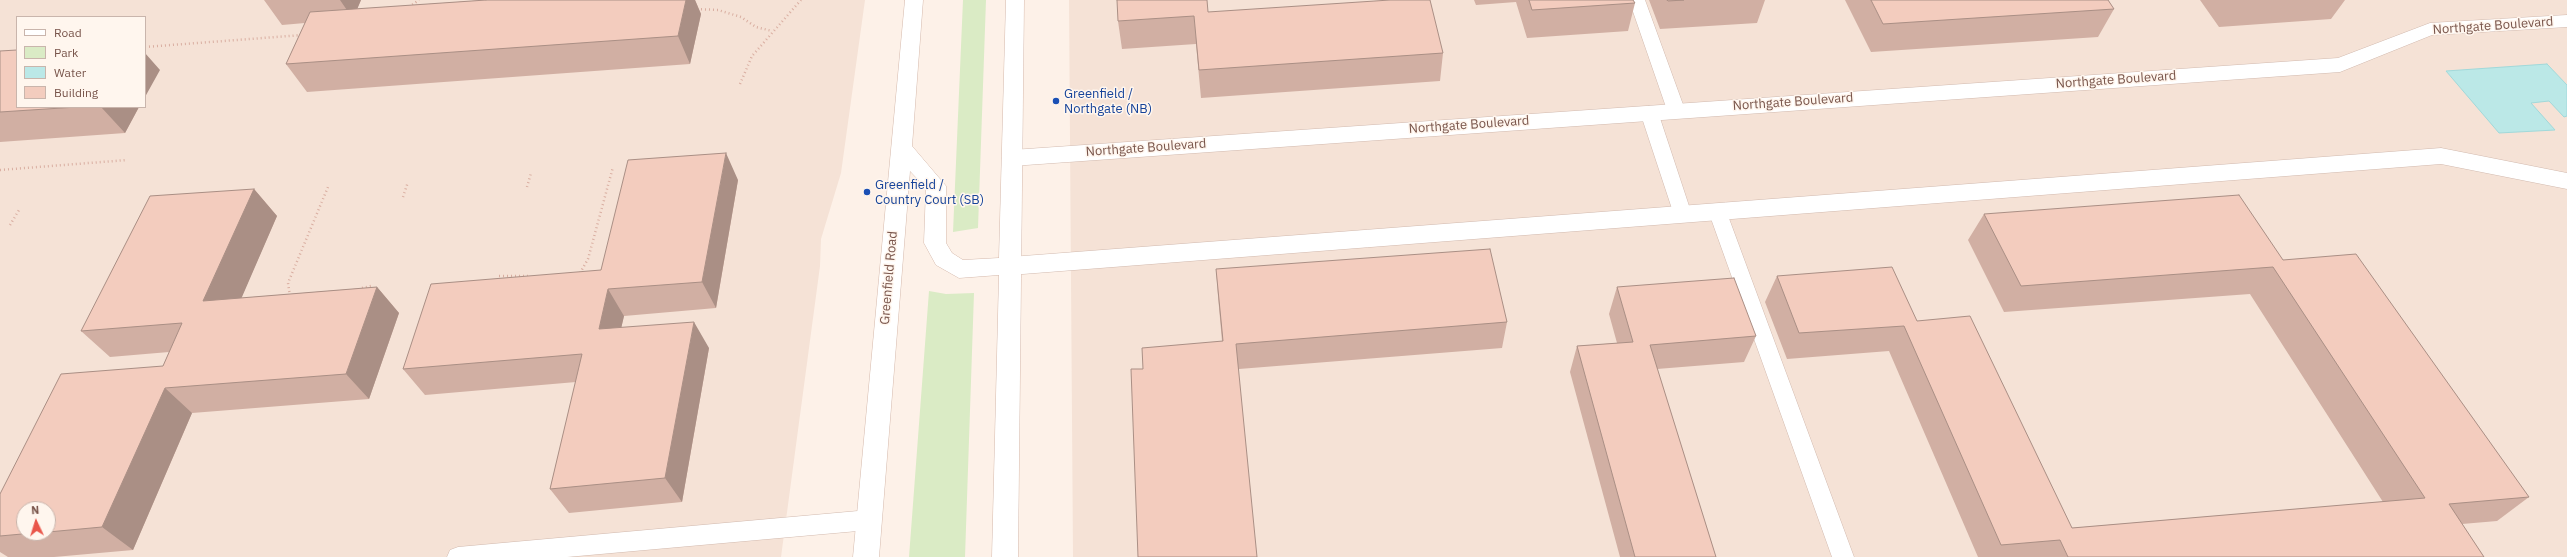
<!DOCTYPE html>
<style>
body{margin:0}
#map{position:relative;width:2567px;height:557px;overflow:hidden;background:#fdf1e8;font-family:"IBM Plex Sans",sans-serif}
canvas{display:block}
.legend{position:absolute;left:16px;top:16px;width:130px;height:92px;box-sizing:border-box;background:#fff6ee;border:1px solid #c9b5ac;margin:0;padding:5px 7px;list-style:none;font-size:12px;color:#78544a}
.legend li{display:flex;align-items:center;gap:8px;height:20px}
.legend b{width:20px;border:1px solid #c9b5ac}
.north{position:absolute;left:16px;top:501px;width:40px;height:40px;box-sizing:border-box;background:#fff6ee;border:1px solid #c9b5ac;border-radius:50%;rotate:356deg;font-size:11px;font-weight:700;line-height:16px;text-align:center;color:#78544a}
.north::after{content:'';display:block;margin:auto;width:14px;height:18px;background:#e9564a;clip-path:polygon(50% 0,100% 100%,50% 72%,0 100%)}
</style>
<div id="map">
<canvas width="2567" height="557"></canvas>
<ul class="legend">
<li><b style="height:5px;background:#fff"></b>Road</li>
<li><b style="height:11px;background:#daebc5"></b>Park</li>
<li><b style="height:11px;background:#bbe8e7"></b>Water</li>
<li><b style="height:11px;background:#f3ccbe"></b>Building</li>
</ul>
<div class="north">N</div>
</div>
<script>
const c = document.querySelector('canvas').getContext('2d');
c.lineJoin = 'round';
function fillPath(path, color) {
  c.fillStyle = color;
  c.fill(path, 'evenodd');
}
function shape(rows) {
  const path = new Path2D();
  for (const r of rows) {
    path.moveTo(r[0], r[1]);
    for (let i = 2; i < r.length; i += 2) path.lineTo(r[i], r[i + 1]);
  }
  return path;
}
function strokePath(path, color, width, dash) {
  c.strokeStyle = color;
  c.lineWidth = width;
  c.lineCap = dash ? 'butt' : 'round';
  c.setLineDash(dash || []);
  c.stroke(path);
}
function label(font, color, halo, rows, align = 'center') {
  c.font = font + ' "IBM Plex Sans",sans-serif';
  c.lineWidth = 3;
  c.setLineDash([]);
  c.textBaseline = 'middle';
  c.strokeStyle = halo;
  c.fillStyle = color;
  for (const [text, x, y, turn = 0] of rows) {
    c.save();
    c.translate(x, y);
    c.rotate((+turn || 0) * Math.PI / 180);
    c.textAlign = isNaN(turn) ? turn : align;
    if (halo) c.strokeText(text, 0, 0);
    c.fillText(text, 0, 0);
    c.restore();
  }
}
fillPath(shape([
 [0,0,865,0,841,173,821,239,820,266,781,557,0,557],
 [17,17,145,17,145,107,17,107],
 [24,509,48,509,48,533,24,533],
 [1069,0,2567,0,2567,557,1073,557]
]), '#f5e2d6');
fillPath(shape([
 [963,0,986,0,978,228,953,232],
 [929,291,946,294,974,293,965,557,909,557]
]), '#daebc5');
const water = shape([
 [2547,64,2567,85,2567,116,2564,117,2549,101,2531,103,2555,130,2499,133,2446,71,2547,64]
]);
fillPath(water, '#bbe8e7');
strokePath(water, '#a1d9da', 1);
const lane = shape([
 [1629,0,1645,0,1685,110,1682,114,1676,116,1670,114,1667,110,1629,0],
 [1649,106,1655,108,1658,112,1692,215,1689,220,1683,222,1677,220,1674,215,1640,112,1643,108,1649,106],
 [1718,206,1724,208,1727,213,1854,557,1832,557,1709,213,1712,208,1718,206],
 [869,510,877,513,880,520,877,527,869,530,567,557,447,557,450,550,458,547,869,510]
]);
const street = shape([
 [2567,15,2567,27,2432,35,2340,72,1012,166,1005,163,1002,158,1005,153,1012,150,2338,58,2430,23,2567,15],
 [2441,148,2567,173,2567,189,2441,164,1010,275,1002,272,999,266,1002,260,1010,257,2441,148]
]);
const secondary = shape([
 [905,0,923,0,912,146,946,186,946,243,952,253,963,260,999,258,1006,0,1024,0,1018,557,992,557,999,275,959,278,936,265,924,243,926,188,910,171,879,557,853,557,905,0]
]);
strokePath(lane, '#d2baaf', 1);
strokePath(street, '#d2baaf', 1);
strokePath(secondary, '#d5b9ac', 1);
strokePath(shape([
 [409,7,419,0],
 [697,9,718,10,741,17,756,27,772,31],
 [145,47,302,35],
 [740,84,752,56,801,0],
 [0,170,127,160],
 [527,187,531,173],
 [403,197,408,182],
 [10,225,19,210],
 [580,273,588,259,613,167],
 [499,276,530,276],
 [362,288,371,286],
 [290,296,288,283,328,187]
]), '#d9aea1', 2.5, [1, 3]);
fillPath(lane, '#fff');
fillPath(street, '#fff');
fillPath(secondary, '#fff');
fillPath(shape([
 [264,0,361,0,357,9,486,0,695,0,701,14,690,64,307,92,286,64,305,23,282,25],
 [1474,0,1633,0,1635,3,1628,31,1527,38,1516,2,1476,5],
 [1649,0,1765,0,1757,23,1660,29],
 [1845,0,2108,0,2114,9,2098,37,1871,52],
 [2200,0,2345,0,2331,19,2219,27],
 [1208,12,1443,53,1440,81,1201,98,1196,44,1122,49,1118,21],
 [0,51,17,107,139,107,125,133,0,142],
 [738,180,716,308,624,316,621,328,709,348,682,502,569,513,550,489,576,382,425,395,403,369,601,270],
 [254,189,277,216,241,298,377,287,399,313,369,399,192,413,133,550,54,557,8,557,0,552,0,494,163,366,169,352,110,357,81,331],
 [48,509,48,533,24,533],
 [1984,214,2283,260,2529,497,2497,521,2462,524,2484,557,1978,557,1889,351,1787,359,1765,302,1777,276,1917,321,2072,528,2383,502,2250,294,2004,312,1968,240],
 [1216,269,1507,322,1502,348,1239,369,1143,369,1222,341,1218,296],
 [1617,287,1756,336,1744,362,1657,369,1716,557,1620,557,1570,372,1577,346,1617,343,1609,314]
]), '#d1afa3');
fillPath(shape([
 [340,0,361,0,353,19],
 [686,0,695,0,701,14,690,64,678,36],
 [145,53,160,70,145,97],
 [101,107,139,107,125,133],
 [726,153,738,180,716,308,702,282],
 [254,189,277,216,229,327,203,301],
 [377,287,399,313,369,399,346,374],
 [608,289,624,316,615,355,599,329],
 [694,322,709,348,682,502,665,478],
 [165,388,192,413,133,550,102,527]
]), '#aa8f85');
const building = shape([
 [486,0,686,0,678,36,286,64,310,12,486,0],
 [1117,0,1207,0,1208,12,1390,0,1430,0,1443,53,1199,70,1194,16,1118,21,1117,0],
 [1529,0,1633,0,1635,3,1532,10,1529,0],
 [1667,0,1684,0,1668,1,1667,0],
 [1871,0,2108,0,2114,9,1883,24,1871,0],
 [17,50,17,107,77,107,0,112,0,51,17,50],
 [726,153,702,282,608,289,599,329,694,322,665,478,550,489,582,354,403,369,431,284,601,270,628,160,726,153],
 [254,189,203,301,377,287,346,374,165,388,102,527,48,532,48,509,24,509,24,533,33,533,0,536,0,494,61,374,163,366,182,323,81,331,150,196,254,189],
 [2239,195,2283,260,2356,254,2529,497,2449,504,2484,557,2068,557,2060,540,2001,545,1904,326,1799,333,1777,276,1892,267,1917,321,1970,316,2072,528,2425,498,2273,267,2021,286,1984,214,2239,195],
 [1490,249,1507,322,1236,344,1257,557,1138,557,1131,369,1143,369,1142,348,1223,341,1216,269,1490,249],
 [1734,278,1756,336,1650,345,1716,557,1635,557,1577,346,1633,342,1617,287,1734,278]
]);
fillPath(building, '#f3ccbe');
strokePath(building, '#aa8f85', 1);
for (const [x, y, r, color] of [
 [1056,101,4,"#1a4fb4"],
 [867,192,4,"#1a4fb4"]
]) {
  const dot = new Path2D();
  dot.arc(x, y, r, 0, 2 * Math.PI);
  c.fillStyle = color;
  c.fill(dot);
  strokePath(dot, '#fff6ee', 1.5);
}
label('13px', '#78544a', '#fff6ee', [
 ["Northgate Boulevard",2493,26,-4],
 ["Northgate Boulevard",2116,80,-4],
 ["Northgate Boulevard",1793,102,-4],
 ["Northgate Boulevard",1469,125,-4],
 ["Northgate Boulevard",1146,148,-4],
 ["Greenfield Road",889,278,-85]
]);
label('13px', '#164399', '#fff6ee', [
 ["Greenfield /",1064,94],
 ["Northgate (NB)",1064,109],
 ["Greenfield /",875,185],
 ["Country Court (SB)",875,200]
], 'left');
</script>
